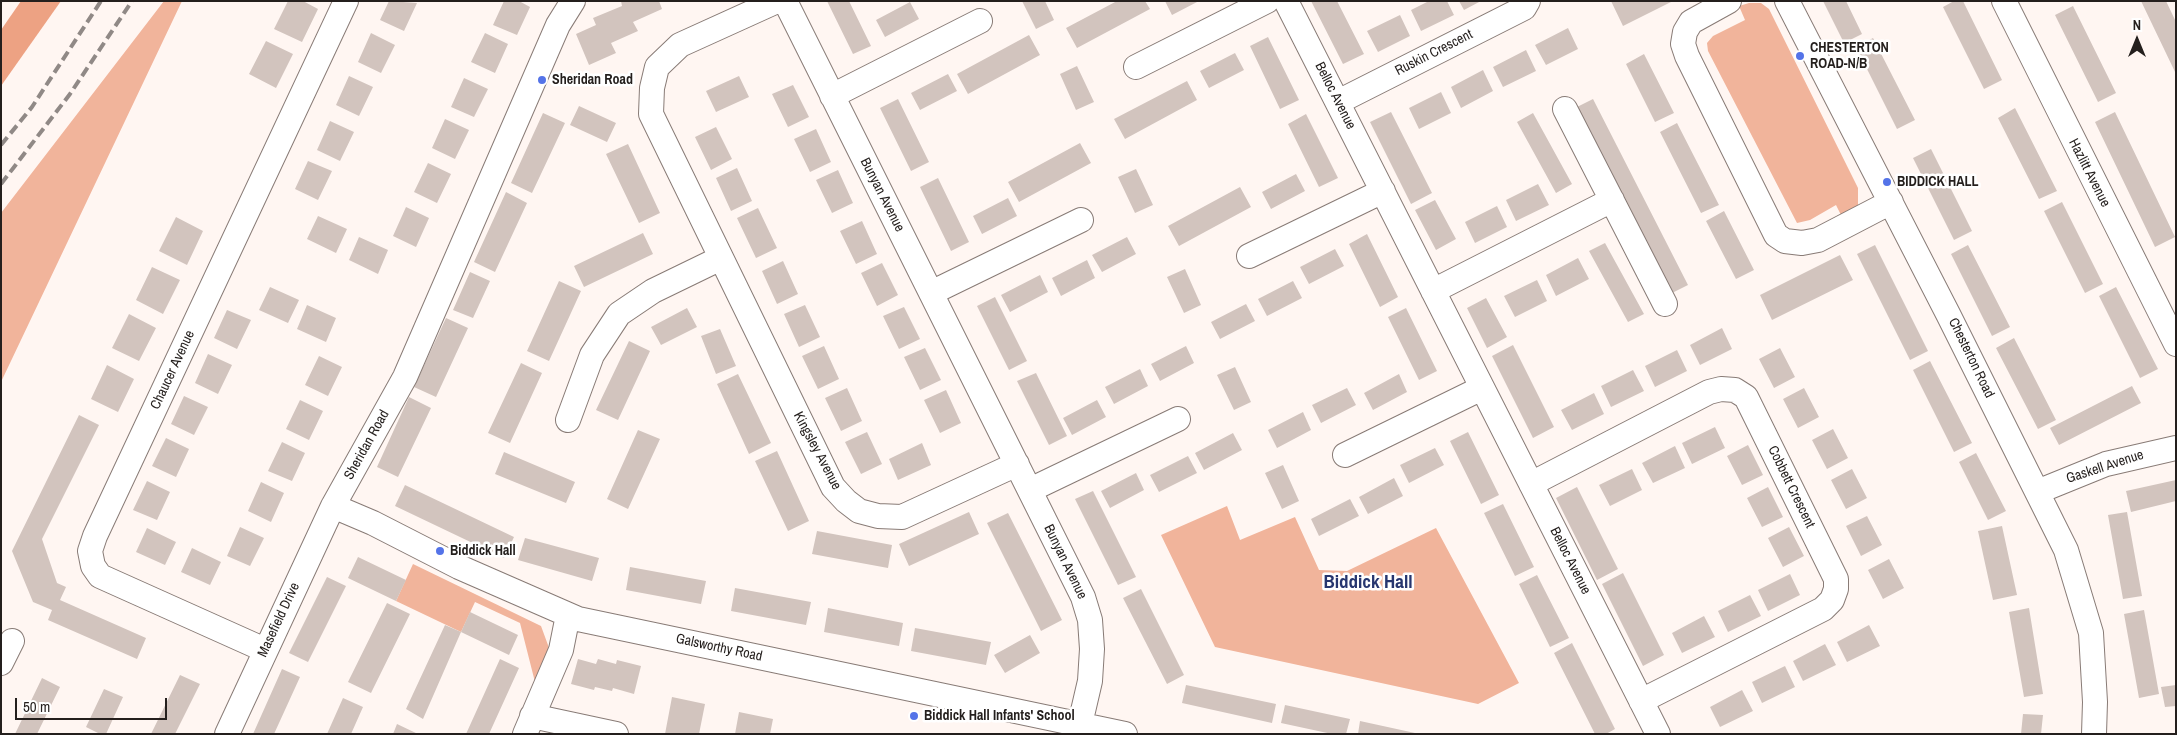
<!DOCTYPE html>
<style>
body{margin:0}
#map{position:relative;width:2177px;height:735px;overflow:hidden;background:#fff6f2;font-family:"Archivo Narrow",sans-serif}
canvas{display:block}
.frame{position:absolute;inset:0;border:2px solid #241f1d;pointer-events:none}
.north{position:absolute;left:2112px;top:15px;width:50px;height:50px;-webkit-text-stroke:4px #fff;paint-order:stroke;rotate:0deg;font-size:14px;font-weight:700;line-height:20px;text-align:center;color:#241f1d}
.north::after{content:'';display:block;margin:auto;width:18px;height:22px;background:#241f1d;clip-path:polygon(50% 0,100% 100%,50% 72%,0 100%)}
.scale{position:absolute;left:15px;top:698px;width:152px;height:22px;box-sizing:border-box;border:2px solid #241f1d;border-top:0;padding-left:6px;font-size:15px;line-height:18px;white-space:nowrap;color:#241f1d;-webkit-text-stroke:4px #fff;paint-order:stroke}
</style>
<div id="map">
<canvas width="2177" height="735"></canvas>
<div class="frame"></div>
<div class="north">N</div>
<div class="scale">50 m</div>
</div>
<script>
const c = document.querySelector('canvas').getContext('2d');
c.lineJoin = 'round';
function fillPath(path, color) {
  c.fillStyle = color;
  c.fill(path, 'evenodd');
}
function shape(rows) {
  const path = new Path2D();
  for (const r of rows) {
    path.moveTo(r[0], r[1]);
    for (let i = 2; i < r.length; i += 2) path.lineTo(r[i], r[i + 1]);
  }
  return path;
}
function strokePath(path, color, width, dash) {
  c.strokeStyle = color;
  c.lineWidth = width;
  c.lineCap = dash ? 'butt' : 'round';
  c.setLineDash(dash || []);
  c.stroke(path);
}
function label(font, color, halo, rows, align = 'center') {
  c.font = font + ' "Archivo Narrow",sans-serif';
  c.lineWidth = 5;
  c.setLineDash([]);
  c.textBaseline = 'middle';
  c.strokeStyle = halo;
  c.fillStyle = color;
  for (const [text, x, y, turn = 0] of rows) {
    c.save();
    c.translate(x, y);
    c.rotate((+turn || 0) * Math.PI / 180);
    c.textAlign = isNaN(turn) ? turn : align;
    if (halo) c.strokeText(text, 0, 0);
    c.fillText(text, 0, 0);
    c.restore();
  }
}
fillPath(shape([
 [164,1,182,1,1,382,1,213],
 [1749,3,1761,3,1769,9,1858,188,1858,207,1841,215,1836,205,1810,220,1797,223,1708,51,1707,43,1713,36,1745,20,1739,6],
 [1227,506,1240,540,1295,517,1319,570,1347,571,1436,528,1519,683,1478,704,1215,647,1161,535],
 [413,564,541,626,552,656,536,686,520,623,475,602,461,632,396,601]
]), '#f1b49b');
fillPath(shape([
 [21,1,61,1,1,86,1,30]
]), '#eda283');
fillPath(shape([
 [288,1,303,1,318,9,302,42,274,29],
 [389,1,417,3,404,31,380,20],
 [504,1,519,1,530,7,517,35,493,25],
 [621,1,659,1,662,9,633,22,638,31,611,43,616,53,589,65,576,34,596,25,593,18,622,6],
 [827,1,849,1,871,46,853,54],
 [1022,1,1045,1,1054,20,1036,29],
 [1117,1,1145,1,1150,9,1077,48,1066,28],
 [1165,1,1199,1,1172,15],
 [1311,1,1337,1,1364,54,1343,64],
 [1429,1,1447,1,1454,15,1421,31,1411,10],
 [1459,1,1481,1,1464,10],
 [1611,1,1673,1,1623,26],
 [1823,1,1846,1,1862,34,1844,43],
 [1954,1,1963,1,2002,80,1984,89,1943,7],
 [2141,1,2166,1,2176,22,2176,74],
 [910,2,919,19,885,37,876,20],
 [2073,6,2116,93,2098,102,2055,15],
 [1400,15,1410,36,1378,52,1367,31],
 [1568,28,1578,49,1546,65,1535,45],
 [371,33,395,45,381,73,358,62],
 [485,33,508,44,495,73,471,62],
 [1029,35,1040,55,968,94,957,74],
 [1268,37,1299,100,1280,109,1250,46],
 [1873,38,1915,120,1897,129,1856,47],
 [266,41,293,54,276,88,249,74],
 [1526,50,1536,71,1503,87,1493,67],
 [1235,53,1244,70,1209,88,1200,71],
 [1644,54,1674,113,1655,122,1626,64],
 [1077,66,1094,102,1076,110,1060,74],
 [1483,70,1493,91,1461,108,1451,87],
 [948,74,957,91,920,110,911,93],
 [349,76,373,87,359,116,336,105],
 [739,76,749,97,716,112,706,91],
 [464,78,488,89,474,117,451,107],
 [1187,81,1197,100,1125,139,1114,119],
 [793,85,809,117,788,127,772,94],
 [1441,92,1451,113,1419,129,1409,108],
 [898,99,929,162,911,171,880,108],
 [1593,99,1688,285,1672,293,1577,107],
 [579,106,616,123,607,142,570,125],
 [2015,108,2057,191,2039,199,1998,118],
 [1391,112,1432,193,1411,204,1370,122],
 [2115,112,2175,237,2155,247,2095,122],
 [543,113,565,123,532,193,511,183],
 [1533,113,1572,184,1556,193,1517,122],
 [1306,114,1338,178,1319,187,1288,124],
 [445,119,469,130,455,159,432,148],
 [330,121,354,132,340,161,317,150],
 [1677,123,1719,205,1701,213,1660,132],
 [716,127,732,159,711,170,695,137],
 [816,129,831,162,810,172,794,139],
 [1080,143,1091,163,1019,202,1008,182],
 [628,144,660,213,639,223,606,154],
 [1931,149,1972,231,1954,240,1913,158],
 [308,161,332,171,318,200,295,189],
 [428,163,451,174,437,203,414,192],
 [737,168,752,201,731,211,716,178],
 [1136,169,1153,205,1135,213,1118,177],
 [838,170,853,203,832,213,816,180],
 [1296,174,1305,191,1271,209,1262,192],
 [938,178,969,242,951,251,920,187],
 [1538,184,1549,205,1516,221,1506,200],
 [1240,187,1251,207,1179,246,1168,226],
 [506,192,527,203,495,272,474,262],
 [1008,198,1017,216,982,234,973,216],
 [1435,200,1456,239,1436,250,1415,210],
 [2062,202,2103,284,2085,293,2044,211],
 [1497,206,1507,227,1475,243,1465,222],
 [406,207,429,218,416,247,393,236],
 [758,208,777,248,756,258,737,218],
 [1724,211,1754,270,1736,279,1706,221],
 [318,216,347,229,336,253,307,239],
 [176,217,203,231,187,265,159,251],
 [862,221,877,254,856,264,840,231],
 [643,233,653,254,584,287,574,266],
 [1367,234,1398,297,1380,307,1349,244],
 [359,237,388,250,378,274,349,260],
 [1127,237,1136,254,1102,272,1092,255],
 [1605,243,1644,314,1628,322,1589,251],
 [1875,245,1928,351,1910,360,1857,254],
 [1968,245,2010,327,1992,336,1951,254],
 [1335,249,1344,266,1309,284,1300,267],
 [1840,255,1853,280,1772,320,1760,295],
 [1578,258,1589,279,1556,296,1546,275],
 [1087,260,1095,278,1061,296,1052,278],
 [783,261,798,294,777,304,762,271],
 [882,263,898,295,877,306,861,273],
 [152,267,180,280,163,314,136,300],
 [1185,269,1201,305,1184,313,1167,277],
 [470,272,490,281,473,318,453,310],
 [1040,275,1048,292,1010,312,1001,295],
 [1537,280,1547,301,1515,317,1504,296],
 [559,281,581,291,549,361,527,351],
 [1293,281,1302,298,1267,316,1258,299],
 [270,287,299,300,288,323,259,310],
 [2116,287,2158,369,2140,378,2099,296],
 [995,297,1027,361,1009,370,977,306],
 [1486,298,1507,337,1487,348,1467,308],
 [1246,304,1255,321,1220,339,1211,322],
 [307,305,336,318,326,342,297,329],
 [805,305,820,337,799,347,784,314],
 [904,307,920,339,899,349,883,316],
 [687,308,697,327,661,345,651,327],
 [1406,308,1437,371,1419,380,1388,317],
 [227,310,251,320,237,349,214,338],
 [129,314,156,328,139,361,112,348],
 [446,318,468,328,436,397,414,387],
 [1722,328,1732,349,1700,365,1690,345],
 [720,329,736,366,716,374,701,336],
 [2014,338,2056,420,2038,429,1996,348],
 [629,341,650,351,618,420,596,410],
 [1513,345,1554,427,1533,438,1492,356],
 [824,346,839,379,818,389,802,356],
 [1186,346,1194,363,1160,381,1151,364],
 [925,348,941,380,920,390,904,357],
 [1780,348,1795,377,1774,388,1759,359],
 [1677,350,1687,371,1655,387,1645,366],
 [208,354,232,365,218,394,195,383],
 [319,356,342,367,328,396,305,385],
 [1930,361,1972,443,1954,452,1913,370],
 [521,363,542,373,510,443,488,433],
 [107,365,134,379,118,412,91,399],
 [1235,367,1251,402,1234,410,1217,375],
 [1140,369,1148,386,1114,404,1105,387],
 [1633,370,1644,391,1611,407,1601,386],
 [1036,373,1067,436,1049,445,1017,381],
 [738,374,771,443,749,454,717,384],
 [1399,374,1407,392,1373,410,1364,393],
 [2132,386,2141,403,2059,445,2050,428],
 [847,388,862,421,841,431,825,398],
 [1347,388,1356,405,1321,423,1312,405],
 [1804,388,1819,417,1798,428,1783,399],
 [946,390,961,423,940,433,924,400],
 [1594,393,1604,414,1572,430,1561,410],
 [184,396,208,407,194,435,171,424],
 [409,397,431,408,398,477,377,467],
 [300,400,323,411,309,440,286,429],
 [1097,400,1106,417,1072,435,1063,418],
 [1303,412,1311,430,1277,448,1268,430],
 [79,415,99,425,42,539,57,583,66,587,60,600,146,638,137,659,48,620,52,610,33,602,12,551],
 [1715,427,1725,448,1692,464,1682,443],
 [1833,429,1848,458,1827,469,1812,440],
 [638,430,660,439,628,509,607,499],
 [867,432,882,464,861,474,845,442],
 [1468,432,1499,495,1481,504,1450,441],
 [1233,433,1242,450,1204,470,1195,453],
 [166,438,189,449,176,477,152,466],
 [282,442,305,453,292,481,268,471],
 [922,443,931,465,898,480,889,459],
 [1748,445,1763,475,1742,485,1727,456],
 [1675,446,1685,468,1653,483,1642,463],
 [1435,448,1444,465,1409,483,1400,465],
 [777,451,809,521,788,531,755,461],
 [504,452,575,482,566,503,495,474],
 [1976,453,2006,511,1988,520,1959,462],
 [1188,456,1197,473,1159,492,1150,475],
 [1283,465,1299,501,1282,509,1265,473],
 [1632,469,1642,490,1610,506,1599,485],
 [1852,469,1867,498,1846,509,1831,480],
 [1136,473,1144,490,1110,508,1101,491],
 [1394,478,1403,496,1368,514,1359,497],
 [2176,480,2176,501,2131,512,2126,491],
 [147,481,170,492,157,520,133,510],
 [261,482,284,493,271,522,248,511],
 [405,485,514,537,504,558,395,506],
 [1577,487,1618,569,1597,580,1556,498],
 [1768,487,1783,517,1762,527,1747,498],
 [1093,491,1136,577,1118,585,1075,499],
 [1350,499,1359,516,1319,536,1311,519],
 [1503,504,1534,567,1515,576,1484,513],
 [969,512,979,534,909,566,899,544],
 [2127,512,2142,596,2123,599,2108,515],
 [1008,513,1062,620,1041,631,987,523],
 [1867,516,1882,545,1861,556,1846,526],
 [2002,526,2017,595,1993,600,1978,531],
 [240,527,264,538,250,566,227,556],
 [1789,527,1804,556,1783,567,1768,538],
 [147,528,176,542,165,565,136,552],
 [817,531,892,545,888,568,812,554],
 [525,538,599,558,592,581,518,560],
 [192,548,221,562,210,585,181,572],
 [358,557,406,580,396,601,348,578],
 [1889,559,1904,588,1883,599,1868,570],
 [630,567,706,581,701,604,626,590],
 [1623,573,1664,655,1643,666,1602,584],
 [1790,574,1800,595,1768,611,1758,590],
 [1537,575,1569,638,1550,647,1519,584],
 [327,577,346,586,308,662,289,653],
 [735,588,811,602,806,625,731,611],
 [1141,589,1184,675,1167,684,1123,598],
 [1750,595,1761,616,1728,632,1718,611],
 [387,603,410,614,371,693,348,682],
 [828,608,903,623,899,646,824,632],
 [2029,608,2043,694,2024,697,2009,612],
 [2144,610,2159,694,2139,698,2124,614],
 [470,612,518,635,509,655,461,632],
 [1704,616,1715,637,1682,653,1672,633],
 [445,625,461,632,423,719,406,709],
 [1869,625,1880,646,1847,662,1837,642],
 [915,628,991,642,986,665,911,651],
 [1030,635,1040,653,1005,673,994,655],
 [1572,643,1615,729,1606,734,1595,734,1554,653],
 [1825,644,1836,665,1803,681,1793,661],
 [500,659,519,668,489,734,466,734],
 [578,659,596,664,598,659,616,664,617,660,641,666,634,694,613,688,612,691,595,687,594,690,571,684],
 [1785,666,1795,687,1762,703,1752,682],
 [282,669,300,677,274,734,253,734],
 [180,675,200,684,175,734,151,734],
 [42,678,60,687,37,734,15,734],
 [1186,685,1276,704,1272,723,1182,703],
 [2176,685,2176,706,2165,707,2161,687],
 [104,689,123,697,106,734,100,734,86,727],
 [1742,690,1753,711,1720,727,1710,707],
 [672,697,705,704,699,734,665,734],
 [343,698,363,707,351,734,327,734],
 [1285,705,1350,719,1346,734,1332,734,1281,723],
 [739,712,773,719,770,734,735,734],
 [2023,714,2043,715,2041,734,2021,734],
 [1360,721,1415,733,1415,734,1358,734],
 [397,724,418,734,393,734]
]), '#d2c4be');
const minor = shape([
 [777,1,680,45,657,67,652,88,651,114,833,487,846,501,859,511,878,516,902,517,1017,464],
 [785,1,1083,597,1090,620,1092,649,1090,681,1080,724],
 [1286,1,1658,734],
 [1729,1,1691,22,1685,32,1683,44,1687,56,1776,235,1785,241,1802,243,1818,240,1891,202],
 [1787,1,1948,314,2066,550,2091,633,2095,702,2094,734],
 [2004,1,2176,344],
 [1136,67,1267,1],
 [832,96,980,21],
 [1338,102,1524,8,1528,1],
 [1565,109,1665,304],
 [1249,256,1383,191],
 [1433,291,1612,200],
 [931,293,1081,220],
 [568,420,592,355,619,314,653,291,721,258],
 [1345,455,1482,388],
 [1531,484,1709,392,1721,389,1735,390,1746,397,1836,579,1836,589,1832,600,1823,609,1641,701],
 [1030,490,1178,419],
 [2037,492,2106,464,2176,448],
 [333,506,373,523,459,567,578,619,1125,734],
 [265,650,100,576,93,566,90,551,95,536,346,1],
 [1,663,12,641],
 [532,716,616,734],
 [227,734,333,506,405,377,558,25,573,1],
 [525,734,561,650,568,615]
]);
strokePath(minor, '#887b76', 26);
strokePath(minor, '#fff', 24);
strokePath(shape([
 [1,145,32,107,101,1],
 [1,184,70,94,132,1]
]), '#908986', 4, [10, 5]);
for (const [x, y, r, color] of [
 [1800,56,5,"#5473e8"],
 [542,80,5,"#5473e8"],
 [1887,182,5,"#5473e8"],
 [440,551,5,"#5473e8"],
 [914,716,5,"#5473e8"]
]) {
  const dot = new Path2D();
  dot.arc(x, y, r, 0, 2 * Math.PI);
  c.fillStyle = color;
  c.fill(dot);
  strokePath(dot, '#fff', 2);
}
label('bold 14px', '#241f1d', '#fff', [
 ["CHESTERTON",1810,48],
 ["ROAD-N/B",1810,64],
 ["Sheridan Road",552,80],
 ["BIDDICK HALL",1897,182],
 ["Biddick Hall",450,551],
 ["Biddick Hall Infants' School",924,716]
], 'left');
label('14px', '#241f1d', '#fff', [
 ["Ruskin Crescent",1434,53,-27],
 ["Belloc Avenue",1335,96,63],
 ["Hazlitt Avenue",2089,173,63],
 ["Bunyan Avenue",882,195,63],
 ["Chesterton Road",1971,358,64],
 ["Chaucer Avenue",173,370,-65],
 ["Sheridan Road",367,445,-61],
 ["Kingsley Avenue",817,451,62],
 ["Gaskell Avenue",2105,467,-18],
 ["Cobbett Crescent",1791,487,64],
 ["Belloc Avenue",1570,561,63],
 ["Bunyan Avenue",1065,562,64],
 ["Masefield Drive",279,620,-65],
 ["Galsworthy Road",719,648,12]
]);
label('bold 19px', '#27366f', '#fff', [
 ["Biddick Hall",1368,583]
]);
</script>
